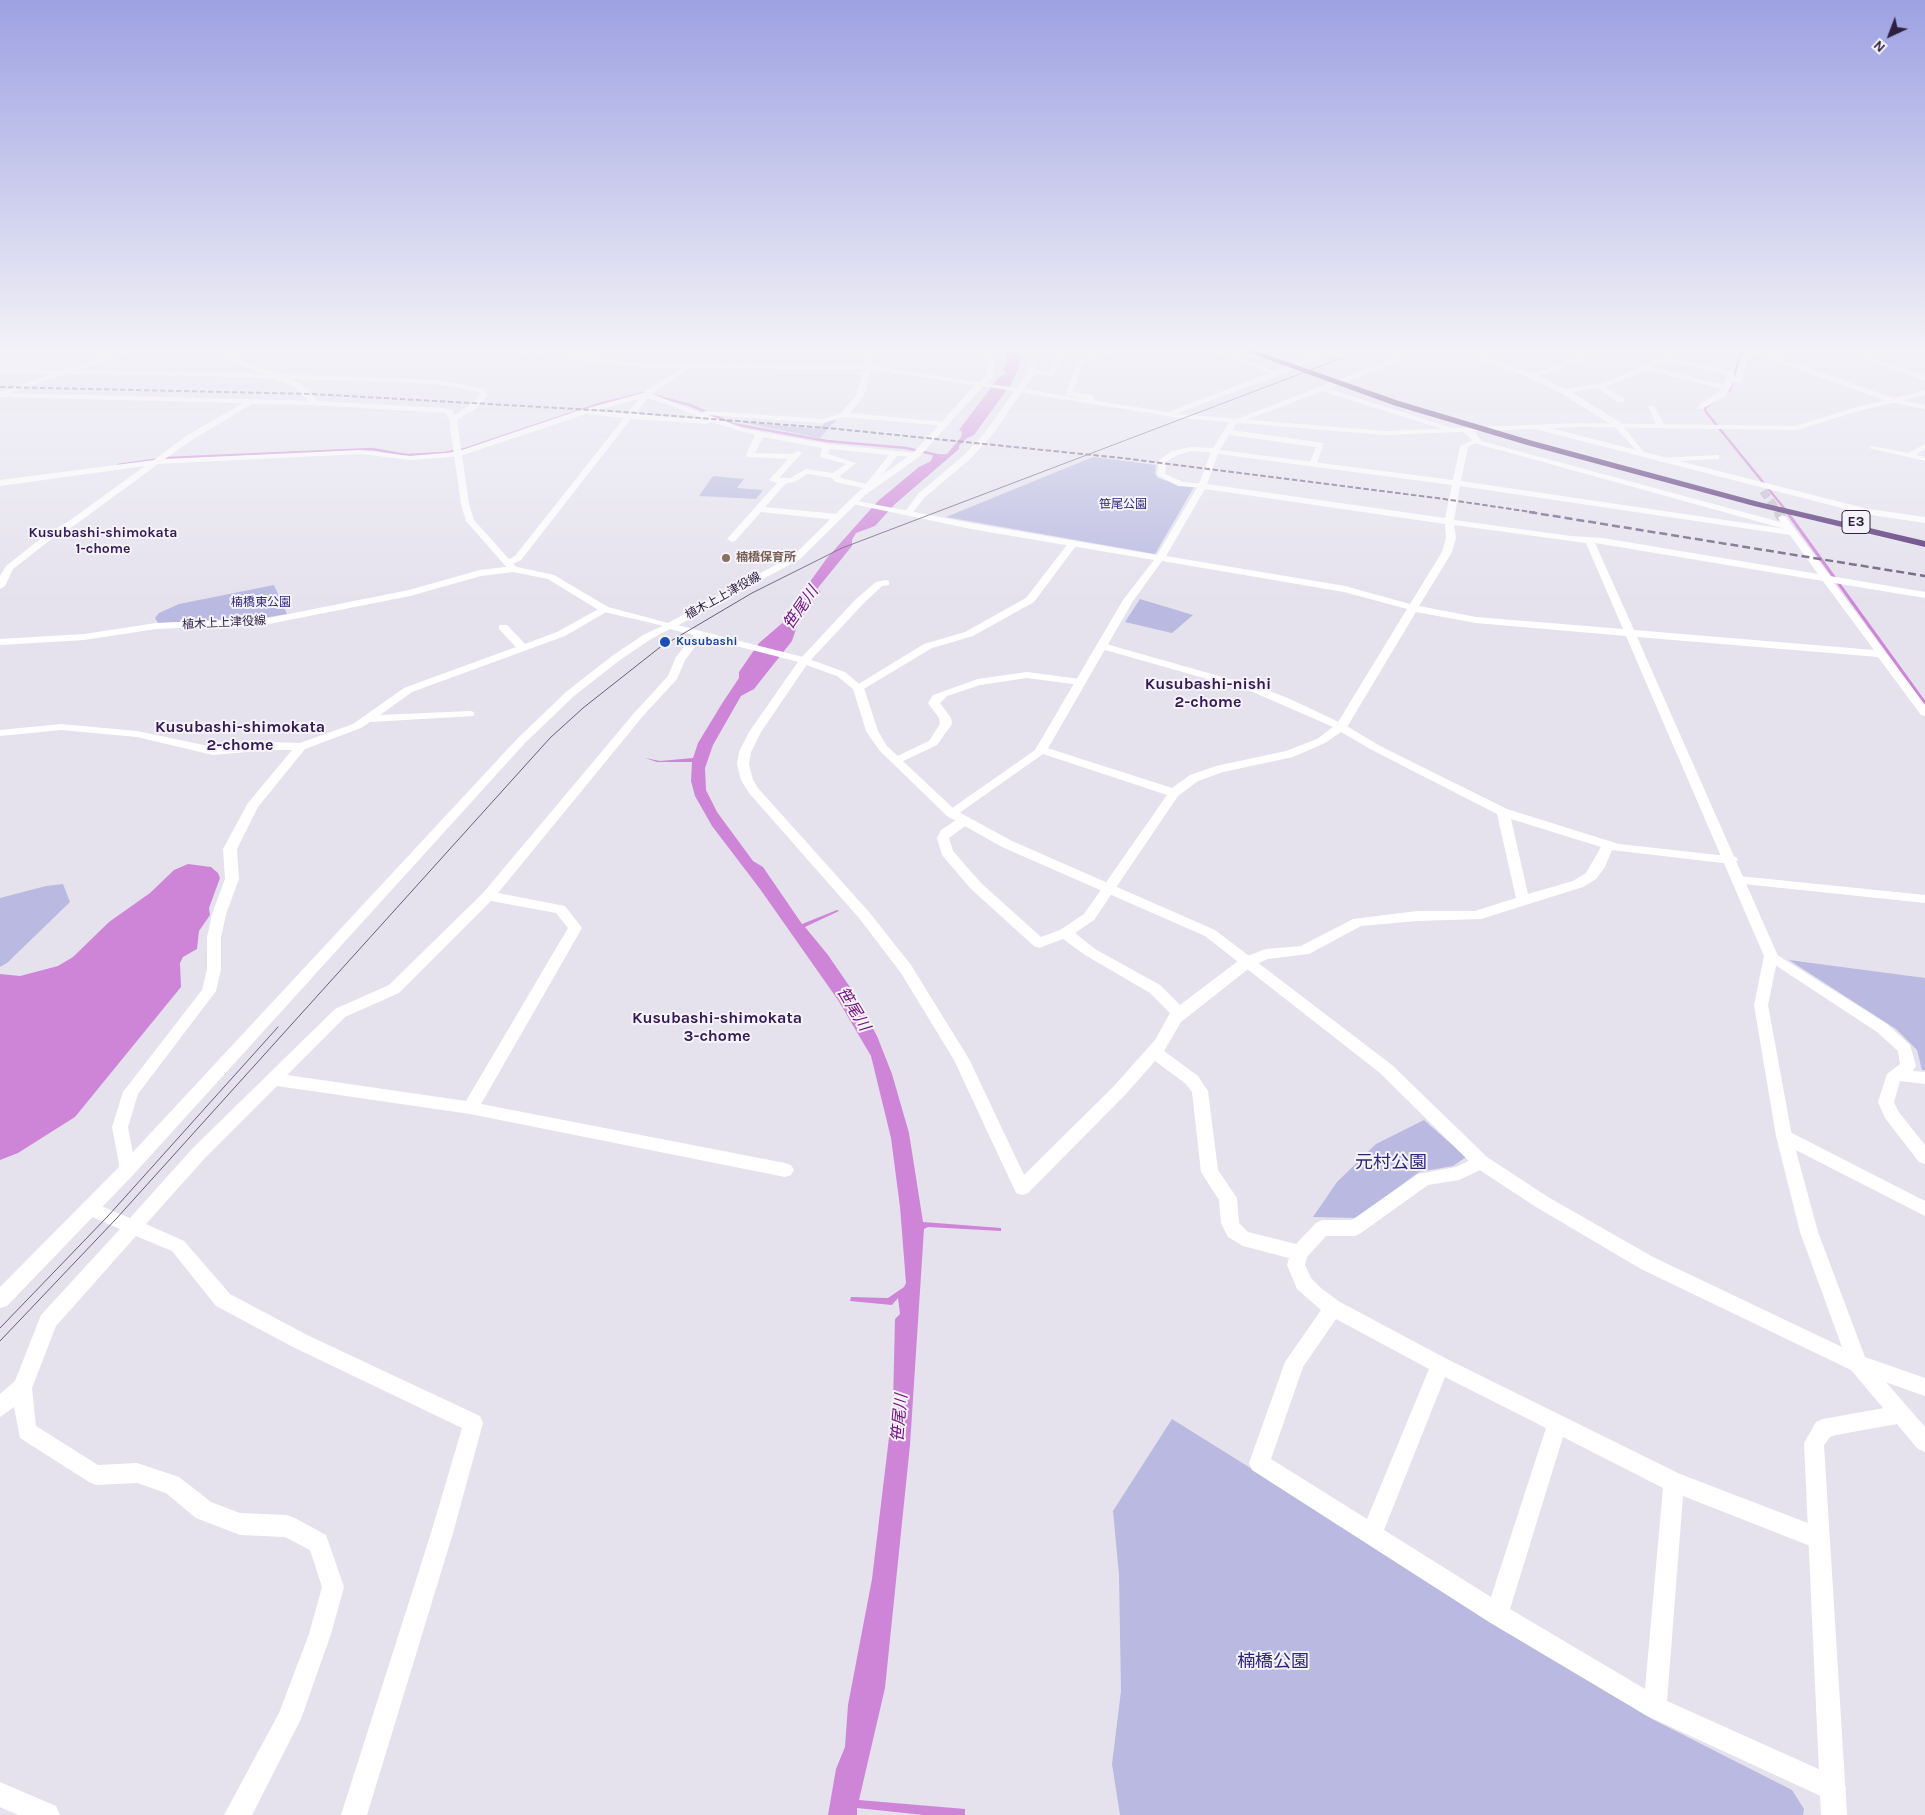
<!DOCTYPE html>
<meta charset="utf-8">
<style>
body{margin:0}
#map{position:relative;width:1925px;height:1815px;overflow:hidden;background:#e5e2ee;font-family:Karla,sans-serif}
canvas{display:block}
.north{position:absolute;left:1865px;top:10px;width:50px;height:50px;-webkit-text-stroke:4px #f5f3fa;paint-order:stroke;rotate:223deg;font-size:14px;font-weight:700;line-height:20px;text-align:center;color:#2f2041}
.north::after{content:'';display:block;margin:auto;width:18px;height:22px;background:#2f2041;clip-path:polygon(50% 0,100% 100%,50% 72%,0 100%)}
</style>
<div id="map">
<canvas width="1925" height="1815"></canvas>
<div class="north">N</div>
</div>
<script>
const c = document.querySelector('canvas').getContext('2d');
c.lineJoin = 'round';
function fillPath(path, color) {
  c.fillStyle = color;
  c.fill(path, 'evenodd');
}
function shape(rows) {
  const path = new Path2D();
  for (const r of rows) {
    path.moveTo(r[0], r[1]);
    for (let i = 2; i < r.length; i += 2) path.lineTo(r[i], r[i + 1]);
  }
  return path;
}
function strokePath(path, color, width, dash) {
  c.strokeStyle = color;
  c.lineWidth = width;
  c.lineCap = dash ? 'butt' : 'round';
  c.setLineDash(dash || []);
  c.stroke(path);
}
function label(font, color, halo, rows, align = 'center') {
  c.font = font + ' Karla,"Noto Sans JP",sans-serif';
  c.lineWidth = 4;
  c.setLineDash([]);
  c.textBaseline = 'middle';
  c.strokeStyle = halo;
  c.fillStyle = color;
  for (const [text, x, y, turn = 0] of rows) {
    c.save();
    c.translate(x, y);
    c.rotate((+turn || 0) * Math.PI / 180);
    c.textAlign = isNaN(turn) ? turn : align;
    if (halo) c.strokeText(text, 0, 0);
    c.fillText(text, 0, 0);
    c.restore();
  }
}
fillPath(shape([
 [837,419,820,438,740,422,818,429,826,422],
 [1093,457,1156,465,1155,474,1158,478,1179,485,1194,487,1155,554,946,517],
 [713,476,744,479,737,488,763,490,756,499,699,496],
 [274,585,287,614,263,618,163,623,158,623,155,618,159,613,179,604],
 [1140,599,1193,615,1172,633,1125,622],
 [63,884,70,902,7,963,0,967,0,898,46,886],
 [1789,960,1925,978,1925,1070,1922,1070,1917,1050,1896,1029],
 [1424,1120,1466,1157,1453,1166,1419,1172,1356,1218,1313,1217,1337,1182,1376,1144],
 [1172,1419,1652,1719,1792,1790,1804,1809,1803,1815,1120,1815,1112,1764,1121,1691,1119,1575,1113,1511]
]), '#b9b9e1');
fillPath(shape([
 [1004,350,1019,350,1020,365,1011,384,974,435,967,438,959,446,959,449,895,504,875,526,856,533,852,540,852,546,817,589,821,592,814,597,798,623,792,641,754,689,741,696,713,745,705,768,706,790,717,812,753,861,763,867,802,924,837,910,839,911,805,927,828,955,852,990,877,1036,892,1074,909,1133,923,1222,1001,1228,1001,1231,928,1227,924,1229,910,1445,885,1688,859,1800,965,1809,965,1815,924,1815,857,1808,857,1815,828,1815,836,1769,845,1747,848,1705,872,1579,893,1404,895,1319,900,1314,898,1298,892,1305,850,1301,851,1297,888,1298,904,1287,906,1283,900,1207,891,1138,871,1056,838,1000,760,889,712,826,695,796,691,781,692,762,657,762,645,758,660,761,693,758,698,743,723,702,739,678,739,672,759,643,787,619,799,597,827,558,878,501,919,467,931,461,933,455,947,454,961,437,962,432,959,430,999,377,1007,374,1003,370,1006,361],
 [188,864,211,867,218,873,220,878,209,908,210,915,199,931,197,949,183,957,180,963,181,987,75,1117,18,1153,0,1160,0,974,20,976,58,966,73,957,109,922,150,893,174,870]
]), '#ce85d8');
strokePath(shape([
 [1742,350,1730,390,1705,408,1706,412,1788,513],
 [118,465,168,458,372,449,407,455,444,453,465,449,599,404,644,393,690,405,733,424,827,441,906,448,946,457]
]), '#ce85d8', 2.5);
strokePath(shape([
 [1787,512,1925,703]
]), '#ce85d8', 3);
strokePath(shape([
 [1763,491,1779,513]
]), '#c1bbcb', 8, [8, 4]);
strokePath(shape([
 [1778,512,1782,518]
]), '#c1bbcb', 10, [10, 5]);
fillPath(shape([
 [989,350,995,350,993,375,984,386,978,386,986,375,989,350],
 [1030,350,1036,350,1036,370,1048,372,1059,352,1064,353,1053,376,1034,374,990,438,969,460,924,498,911,515,905,515,904,513,918,494,963,456,984,434,1028,372,1030,350],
 [1108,350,1119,350,1083,363,1073,392,1093,395,1097,404,1091,404,1088,399,1066,395,1078,361,1108,350],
 [1206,350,1216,350,1280,373,1274,374,1206,350],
 [1296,350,1306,350,1322,358,1317,359,1296,350],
 [1416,350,1426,350,1329,389,1452,428,1452,432,1322,391,1236,424,1232,430,1324,443,1316,466,1309,464,1316,447,1229,435,1218,453,1191,451,1178,455,1167,461,1165,474,1183,482,1205,484,1205,488,1178,486,1157,475,1159,460,1172,451,1191,447,1213,448,1231,419,1237,419,1416,350],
 [1453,350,1464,350,1533,374,1602,350,1612,350,1539,376,1565,389,1604,383,1663,357,1734,372,1735,378,1744,350,1753,350,1774,356,1893,398,1925,405,1925,409,1890,402,1770,359,1749,354,1741,383,1733,382,1726,396,1702,409,1699,409,1699,405,1723,389,1647,370,1605,387,1624,398,1624,402,1618,402,1597,388,1571,392,1621,423,1646,455,1642,457,1615,427,1561,393,1530,378,1453,350],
 [1664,361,1728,374,1724,385,1652,367,1664,361],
 [1838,350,1849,350,1925,376,1925,380,1838,350],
 [687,365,689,368,652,394,701,413,705,411,823,419,841,413,851,402,856,396,865,367,868,365,871,367,864,396,850,413,945,422,949,424,945,426,844,417,823,423,708,415,746,429,827,444,916,453,920,455,916,457,897,456,867,494,864,495,860,492,863,488,835,482,832,478,807,474,795,482,786,483,765,507,837,514,841,517,837,520,761,512,735,541,732,542,727,539,777,483,769,480,788,459,747,457,746,455,755,435,711,422,707,424,631,419,521,560,509,566,504,563,506,561,515,556,624,418,586,414,460,456,439,458,410,460,360,454,158,464,75,525,50,540,13,569,5,586,0,589,0,576,6,566,44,536,69,521,145,466,0,486,0,480,154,460,186,436,243,403,0,397,0,393,316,401,320,403,316,405,252,404,192,440,165,459,360,450,410,456,456,452,577,411,643,393,687,365],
 [648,398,675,407,704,419,635,414,648,398],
 [639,399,627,414,595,411,639,399],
 [763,437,822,448,820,457,846,464,833,473,806,469,790,478,779,478,802,453,798,451,792,454,755,453,763,437],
 [830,449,889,455,866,484,841,478,840,476,856,463,828,454,830,449],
 [0,369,204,372,419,379,445,381,485,389,487,396,476,409,453,422,450,422,450,418,470,405,479,396,479,392,445,385,419,383,204,376,0,373,0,369],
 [1648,406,1654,406,1665,426,1664,428,1658,428,1648,406],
 [1474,439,1791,525,1792,527,1785,529,1474,443,1474,439],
 [1925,444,1925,449,1916,455,1925,457,1925,461,1869,448,1873,446,1908,453,1925,444],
 [1716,455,1719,455,1719,459,1661,462,1657,460,1661,458,1716,455],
 [1073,540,1078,543,1034,602,973,636,932,648,862,690,858,691,852,688,924,644,965,632,1026,598,1070,541,1073,540],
 [886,580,889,581,889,585,882,586,864,603,808,663,761,732,751,752,749,764,753,780,758,788,869,912,911,965,969,1059,1024,1175,1113,1087,1155,1040,1170,1013,1150,993,1085,955,1063,939,1039,948,1034,946,971,889,942,855,937,838,941,830,961,817,969,817,971,820,969,823,949,838,953,851,981,883,1041,937,1060,930,1084,914,1167,795,1043,754,955,816,947,816,945,813,1041,746,1172,788,1190,775,1216,766,1286,751,1317,739,1333,727,1253,692,1098,648,1098,644,1106,644,1261,688,1288,698,1345,725,1380,746,1507,809,1619,844,1736,857,1738,860,1731,864,1612,850,1605,867,1596,879,1583,887,1481,919,1417,921,1361,926,1309,954,1268,959,1252,966,1181,1022,1164,1051,1198,1076,1208,1091,1218,1170,1237,1198,1239,1223,1248,1232,1296,1244,1316,1223,1322,1220,1352,1220,1418,1174,1456,1167,1481,1155,1487,1157,1489,1162,1487,1167,1459,1180,1428,1185,1361,1233,1355,1236,1326,1236,1307,1257,1305,1265,1311,1278,1322,1289,1340,1302,1447,1359,1680,1474,1826,1530,1829,1538,1826,1546,1818,1549,1683,1496,1667,1701,1843,1780,1846,1789,1843,1798,1834,1801,1825,1798,1647,1716,1489,1622,1252,1470,1249,1463,1285,1362,1321,1310,1297,1289,1287,1265,1289,1258,1243,1246,1228,1237,1221,1223,1219,1200,1201,1172,1192,1092,1186,1084,1155,1061,1125,1095,1028,1193,1022,1195,1016,1193,954,1060,901,973,859,918,749,793,741,780,737,764,739,752,749,732,800,659,856,599,876,582,886,580],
 [1341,732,1372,750,1497,814,1516,898,1475,911,1417,911,1353,919,1301,946,1266,949,1242,958,1180,1005,1160,985,1095,949,1075,933,1094,920,1178,796,1198,781,1223,772,1293,757,1325,743,1341,732],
 [1511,819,1601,847,1586,873,1573,881,1528,894,1511,819],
 [1336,1319,1429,1369,1367,1519,1271,1459,1303,1367,1336,1319],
 [1445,1377,1546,1428,1491,1597,1384,1530,1445,1377],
 [1563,1437,1663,1488,1645,1689,1510,1609,1563,1437],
 [604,606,608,607,608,611,565,636,412,692,380,715,470,711,474,712,474,716,370,722,361,728,305,749,258,807,237,849,239,879,226,914,221,938,221,969,216,991,138,1094,128,1127,136,1170,133,1175,127,1177,121,1175,112,1127,123,1092,202,990,207,969,207,938,212,914,225,879,223,849,248,803,292,750,269,750,213,755,137,737,61,730,0,736,0,730,61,724,137,731,213,747,269,742,300,743,353,724,404,688,516,647,499,629,499,625,507,625,525,644,557,632,604,606],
 [700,631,705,634,685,660,677,679,643,716,498,893,565,906,582,928,481,1104,785,1163,791,1165,794,1170,791,1175,785,1177,470,1114,277,1086,205,1158,146,1224,184,1241,230,1294,307,1335,480,1416,483,1423,453,1533,367,1815,341,1815,431,1533,462,1428,293,1347,216,1306,172,1251,136,1236,56,1326,32,1388,36,1426,98,1465,137,1463,179,1477,211,1502,240,1513,287,1515,295,1518,326,1535,344,1587,331,1634,301,1719,252,1815,224,1815,279,1713,309,1634,322,1587,310,1550,285,1537,240,1535,196,1518,166,1493,137,1483,96,1485,89,1482,20,1438,14,1407,0,1417,0,1394,15,1381,41,1315,120,1229,83,1213,80,1208,83,1203,89,1201,130,1218,193,1148,335,1009,389,985,483,893,635,712,668,676,676,657,696,632,700,631],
 [491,901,556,913,568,928,466,1101,287,1075,345,1017,399,993,491,901],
 [1027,672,1080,679,1085,682,1080,685,1027,678,980,685,947,696,940,703,951,718,952,724,937,745,899,763,895,764,889,760,929,741,940,724,939,718,928,703,933,695,978,679,1027,672],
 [1739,876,1925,895,1925,903,1734,883,1732,880,1739,876],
 [1771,951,1887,1024,1910,1045,1916,1066,1913,1071,1925,1072,1925,1084,1900,1081,1894,1102,1898,1111,1925,1145,1925,1164,1919,1162,1885,1118,1878,1102,1887,1074,1900,1064,1898,1051,1877,1032,1766,959,1764,956,1766,953,1771,951],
 [1784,1129,1925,1201,1925,1216,1778,1141,1776,1136,1778,1131,1784,1129],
 [1858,1355,1865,1358,1925,1427,1925,1452,1918,1449,1851,1370,1848,1364,1851,1358,1858,1355],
 [0,1782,56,1806,60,1815,18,1815,0,1807,0,1782]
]), '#fff');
fillPath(shape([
 [126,350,137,350,0,396,0,392,126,350],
 [205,350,215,350,300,383,318,401,442,408,452,410,457,420,469,504,474,520,516,567,516,571,510,571,466,521,461,504,449,420,446,413,313,405,294,387,205,350],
 [487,350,513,350,647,364,864,365,861,350,867,350,871,365,985,384,981,386,868,369,647,368,487,350],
 [1334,350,1345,350,1170,416,1163,414,1283,368,1334,350],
 [1538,425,1868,509,1925,517,1925,523,1865,514,1535,429,1534,427,1538,425],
 [1465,428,1476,433,1481,441,1468,447,1461,481,1786,529,1778,518,1782,515,1785,516,1830,576,1925,592,1925,598,1834,583,1925,705,1925,716,1921,715,1878,657,1637,637,1778,956,1768,1005,1792,1136,1818,1232,1865,1357,1925,1378,1925,1396,1851,1370,1641,1269,1536,1207,1475,1167,1380,1073,1205,936,1002,847,947,816,879,750,866,731,853,689,837,676,795,661,670,629,651,639,620,660,574,696,525,743,133,1175,7,1306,0,1308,0,1287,121,1165,517,739,566,692,612,656,643,635,669,623,803,657,845,672,864,688,878,731,887,746,955,810,1012,841,1215,930,1392,1065,1487,1157,1548,1197,1653,1257,1842,1347,1800,1232,1776,1136,1754,1005,1764,956,1626,636,1476,623,1416,612,1347,727,1341,730,1335,727,1407,609,1344,592,1162,561,1133,601,1047,750,1041,754,1035,750,1123,600,1154,560,971,529,848,503,852,500,971,523,1157,555,1198,486,1212,449,1453,480,1460,446,1472,440,1461,430,1465,428],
 [1218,454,1452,485,1445,518,1207,484,1218,454],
 [1460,486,1790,535,1818,574,1603,538,1571,536,1454,520,1460,486],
 [1205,489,1445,524,1446,538,1442,552,1410,604,1345,586,1166,556,1205,489],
 [1454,525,1586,543,1623,629,1476,617,1419,606,1452,552,1456,538,1454,525],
 [1595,543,1823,581,1874,650,1634,630,1595,543],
 [1901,1405,1908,1408,1911,1415,1908,1422,1836,1435,1830,1437,1824,1445,1847,1815,1821,1815,1804,1443,1816,1422,1823,1419,1901,1405]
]), '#fff');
fillPath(shape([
 [978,382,1179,414,1385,431,1577,423,1796,426,1853,408,1925,391,1925,395,1855,412,1797,430,1577,427,1385,435,1179,418,983,386,919,457,865,495,800,559,673,628,600,611,548,579,513,572,481,576,410,596,269,624,156,629,84,640,0,645,0,639,84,634,156,623,269,618,409,590,480,570,513,566,554,575,608,607,668,623,794,555,859,491,913,453,978,382]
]), '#fff');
fillPath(shape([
 [1242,350,1253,350,1399,401,1533,441,1759,502,1925,541,1925,547,1754,506,1527,445,1393,405,1242,350]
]), '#4e2971');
strokePath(shape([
 [0,1328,108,1216,278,1027],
 [0,1341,116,1219,550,738,583,708,659,648,752,593,842,548,1363,350]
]), '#6a5b7d', 1);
strokePath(shape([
 [0,387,313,394,611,411,838,429,1122,458,1437,498,1538,513]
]), '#6a5b7d', 2, [5.5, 2.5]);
strokePath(shape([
 [1529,512,1925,576]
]), '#6a5b7d', 2.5, [8, 4]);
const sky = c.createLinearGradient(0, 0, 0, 604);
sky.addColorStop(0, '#9da1e2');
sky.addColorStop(0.58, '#f3f2f7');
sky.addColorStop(1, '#f3f2f700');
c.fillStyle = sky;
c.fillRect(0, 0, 1925, 604);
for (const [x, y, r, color] of [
 [726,558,5,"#8d6e63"],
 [665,642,6,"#1a4fb4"]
]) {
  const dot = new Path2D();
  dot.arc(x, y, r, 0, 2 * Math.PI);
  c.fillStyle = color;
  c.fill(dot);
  strokePath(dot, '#f5f3fa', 2);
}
label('12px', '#2f267c', '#f5f3fa', [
 ["笹尾公園",1123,505],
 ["楠橋東公園",261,603]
]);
label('bold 12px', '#785e54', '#f5f3fa', [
 ["楠橋保育所",736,558]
], 'left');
label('12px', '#2f2041', '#f5f3fa', [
 ["植木上上津役線",723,596,-29],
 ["植木上上津役線",224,623,-3]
]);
label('bold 12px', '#164399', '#f5f3fa', [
 ["Kusubashi",676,642]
], 'left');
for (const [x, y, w] of [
 [1856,522,28]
]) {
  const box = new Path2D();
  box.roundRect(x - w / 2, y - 11.5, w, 23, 4);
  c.fillStyle = '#f5f3fa';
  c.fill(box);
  strokePath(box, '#2f2041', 1);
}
label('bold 14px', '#2f2041', null, [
 ["E3",1856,522]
]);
label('bold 14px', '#361a56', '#f5f3fa', [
 ["Kusubashi-shimokata",103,533],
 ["1-chome",103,549]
]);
label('italic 16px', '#771384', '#f5f3fa', [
 ["笹尾川",801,608,-55],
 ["笹尾川",853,1009,59],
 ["笹尾川",900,1418,-85]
]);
label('bold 16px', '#361a56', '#f5f3fa', [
 ["Kusubashi-nishi",1208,684],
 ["2-chome",1208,702],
 ["Kusubashi-shimokata",240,727],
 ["2-chome",240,745],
 ["Kusubashi-shimokata",717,1018],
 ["3-chome",717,1036]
]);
label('18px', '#2f267c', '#f5f3fa', [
 ["元村公園",1391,1163],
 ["楠橋公園",1273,1662]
]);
</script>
